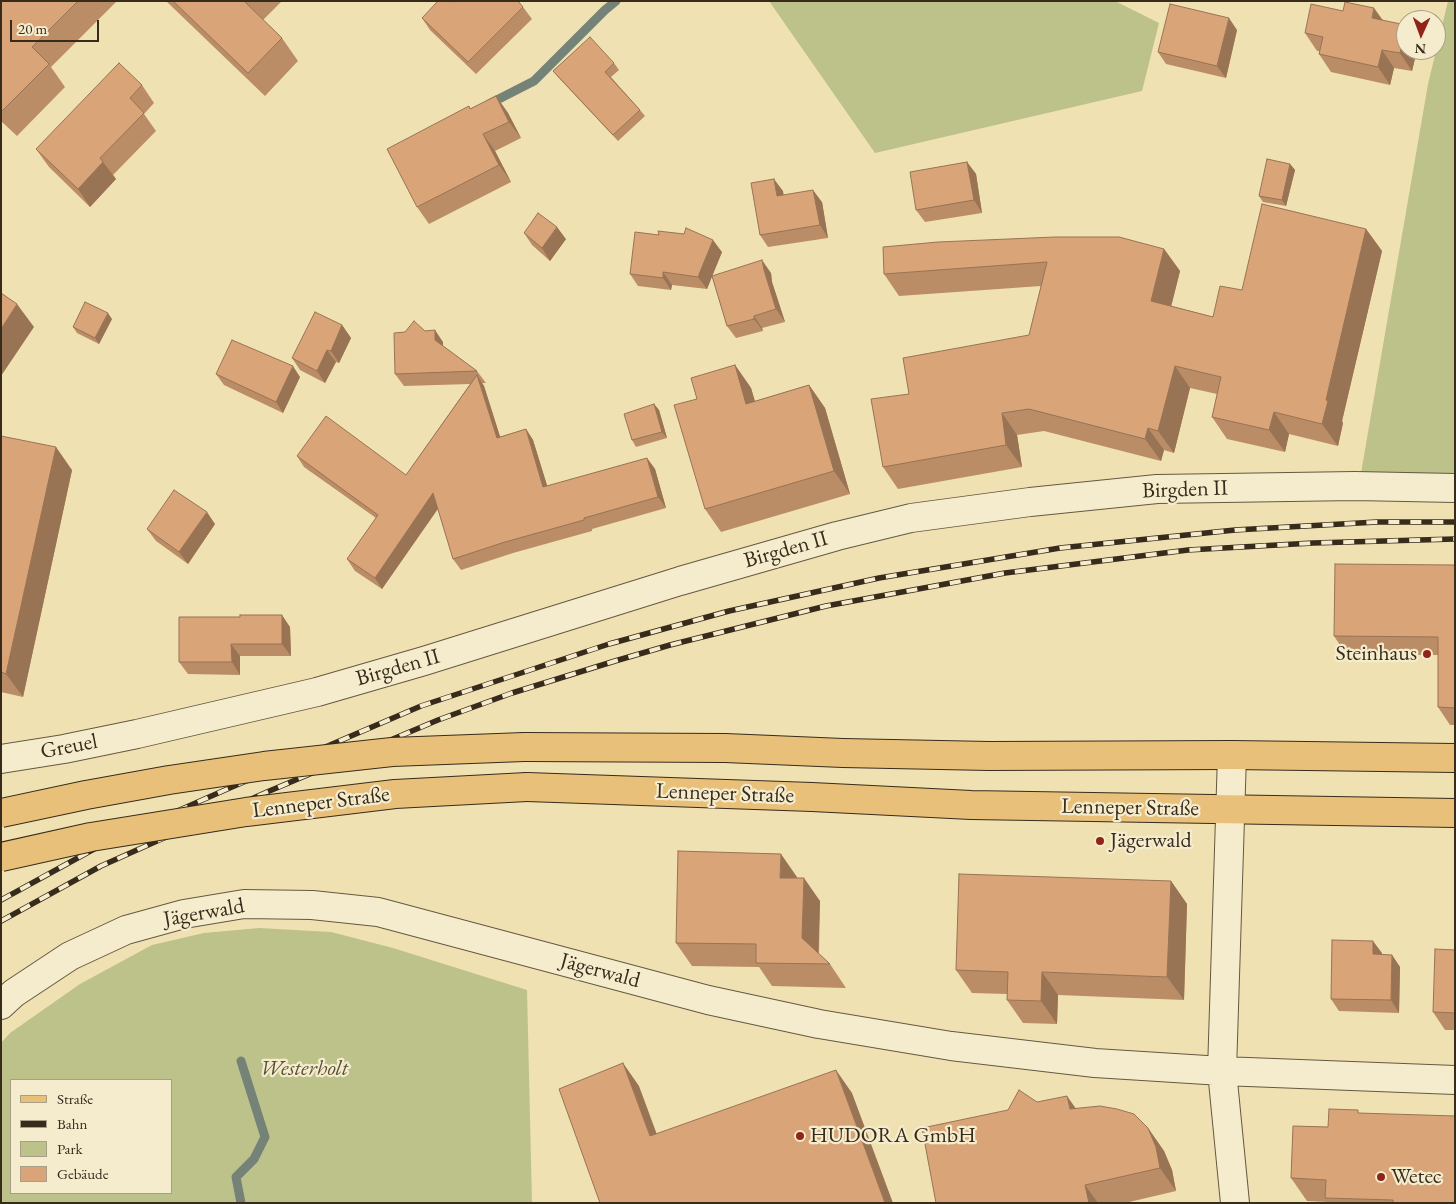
<!DOCTYPE html>
<meta charset="utf-8">
<style>
body{margin:0}
#map{position:relative;width:1456px;height:1204px;overflow:hidden;background:#f0e1b2;font-family:"EB Garamond",serif}
canvas{display:block}
.frame{position:absolute;inset:0;border:2px solid #372b1c;pointer-events:none}
.legend{position:absolute;left:10px;top:1079px;width:162px;height:115px;box-sizing:border-box;background:#f5eccd;border:1px solid #a99f86;margin:0;padding:6px 9px;list-style:none;font-size:15px;color:#372b1c}
.legend li{display:flex;align-items:center;gap:10px;height:25px}
.legend b{width:25px;border:1px solid #a99f86}
.north{position:absolute;left:1396px;top:10px;width:50px;height:50px;box-sizing:border-box;background:#f5eccd;border:1px solid #a99f86;border-radius:50%;rotate:182deg;font-size:14px;font-weight:700;line-height:20px;text-align:center;color:#372b1c}
.north::after{content:'';display:block;margin:auto;width:18px;height:22px;background:#8f2418;clip-path:polygon(50% 0,100% 100%,50% 72%,0 100%)}
.scale{position:absolute;left:10px;top:20px;width:89px;height:22px;box-sizing:border-box;border:2px solid #372b1c;border-top:0;padding-left:6px;font-size:15px;line-height:18px;white-space:nowrap;color:#372b1c;-webkit-text-stroke:4px #f5eccd;paint-order:stroke}
</style>
<div id="map">
<canvas width="1456" height="1204"></canvas>
<div class="frame"></div>
<ul class="legend">
<li><b style="height:6px;background:#e8c079"></b>Straße</li>
<li><b style="height:6px;background:#372b1c"></b>Bahn</li>
<li><b style="height:14px;background:#bcc28a"></b>Park</li>
<li><b style="height:14px;background:#d9a478"></b>Gebäude</li>
</ul>
<div class="north">N</div>
<div class="scale">20 m</div>
</div>
<script>
const c = document.querySelector('canvas').getContext('2d');
c.lineJoin = 'round';
function fillPath(path, color) {
  c.fillStyle = color;
  c.fill(path, 'evenodd');
}
function shape(rows) {
  const path = new Path2D();
  for (const r of rows) {
    path.moveTo(r[0], r[1]);
    for (let i = 2; i < r.length; i += 2) path.lineTo(r[i], r[i + 1]);
  }
  return path;
}
function strokePath(path, color, width, dash) {
  c.strokeStyle = color;
  c.lineWidth = width;
  c.lineCap = dash ? 'butt' : 'round';
  c.setLineDash(dash || []);
  c.stroke(path);
}
function label(font, color, halo, rows, align = 'center') {
  c.font = font + ' "EB Garamond",serif';
  c.lineWidth = 4.5;
  c.setLineDash([]);
  c.textBaseline = 'middle';
  c.strokeStyle = halo;
  c.fillStyle = color;
  for (const [text, x, y, turn = 0] of rows) {
    c.save();
    c.translate(x, y);
    c.rotate((+turn || 0) * Math.PI / 180);
    c.textAlign = isNaN(turn) ? turn : align;
    if (halo) c.strokeText(text, 0, 0);
    c.fillText(text, 0, 0);
    c.restore();
  }
}
fillPath(shape([
 [769,1,1115,1,1159,23,1142,91,875,153],
 [1448,1,1455,1,1455,475,1361,473,1428,84],
 [259,928,331,932,393,948,527,990,532,1203,1,1203,1,1043,10,1033,80,984,152,945,204,933],
 [11,1080,171,1080,171,1193,11,1193]
]), '#bcc28a');
strokePath(shape([
 [489,104,534,81,605,10,616,1],
 [241,1203,236,1177,254,1159,265,1137,241,1061]
]), '#748277', 9);
const minor = shape([
 [1232,755,1222,1071,1235,1203],
 [1,759,64,749,137,734,317,692,424,661,680,581,837,536,911,518,1030,502,1157,489,1355,486,1455,488],
 [1,1005,14,993,70,956,126,930,184,914,244,904,312,905,378,912,708,1000,819,1024,951,1046,1095,1063,1222,1071,1455,1080]
]);
const primary = shape([
 [524,747,725,748,843,753,989,756,1232,755,1455,758],
 [527,787,812,797,971,805,1455,813]
]);
strokePath(minor, '#655842', 30);
strokePath(primary, '#372b1c', 30);
strokePath(minor, '#f5eccd', 28);
strokePath(primary, '#e8c079', 28);
const rail = shape([
 [1,900,105,843,225,790,421,706,609,644,729,611,879,578,1060,548,1235,530,1377,522,1455,522],
 [1,921,101,866,267,792,438,720,512,693,615,661,670,645,826,606,1005,573,1188,550,1313,543,1455,539]
]);
strokePath(rail, '#372b1c', 5.5);
strokePath(rail, '#f5eccd', 4, [11]);
const primaryBridge = shape([
 [1,813,86,795,169,780,264,766,392,752,524,747],
 [1,857,91,837,246,812,395,794,527,787]
]);
strokePath(primaryBridge, '#372b1c', 30, []);
strokePath(primaryBridge, '#e8c079', 28);
fillPath(shape([
 [1,1,117,1,51,67,65,87,17,136,1,121],
 [166,1,282,1,263,20,282,38,298,61,265,96],
 [450,2,523,7,532,19,476,74,430,30,422,18],
 [1383,20,1406,50,1417,50,1412,71,1394,68,1390,85,1331,72,1319,54,1319,51,1317,51,1305,33],
 [1237,30,1226,78,1166,64,1158,52],
 [614,63,619,70,611,77,640,110,645,116,618,141,558,77,553,71],
 [142,85,154,103,144,114,156,131,113,175,116,179,90,207,49,167,36,149],
 [496,96,508,113,521,138,495,151,511,182,429,224,417,207,470,109],
 [967,162,976,174,982,213,925,222,916,210],
 [1290,164,1295,170,1286,206,1263,202,1259,196],
 [783,191,783,195,822,202,828,238,768,247,760,235],
 [1366,229,1382,251,1342,421,1343,423,1338,446,1289,434,1285,452,1227,439,1212,417,1217,394,1190,388,1174,453,1164,450,1161,461,1044,431,1017,435,1022,467,898,489,883,467,909,394,1029,335,1041,286,899,296,884,274,1164,249,1180,271,1171,306,1213,317,1242,290],
 [524,233,566,239,550,261,532,245],
 [722,252,712,276,771,273,772,282,785,322,762,328,763,331,736,338,727,326,712,276,707,289,672,285,671,290,638,286,630,274],
 [112,319,99,344,77,333,73,327],
 [342,325,351,338,339,363,336,362,325,383,300,370,292,358],
 [425,331,443,342,443,346,477,371,486,383,482,383,484,386,500,437,526,429,533,440,547,486,647,458,655,469,666,508,592,529,592,531,513,553,461,570,453,559,438,509,382,589,355,571,347,559,376,518,304,467,297,456,406,475,470,384,404,386,395,374,405,332],
 [735,365,751,388,755,401,809,385,825,408,850,494,721,532,705,509,697,399],
 [216,374,300,377,283,413,224,385],
 [654,404,659,410,667,438,636,447,632,440],
 [1,436,72,470,23,697,1,692],
 [215,524,188,564,156,541,147,529],
 [1455,565,1455,725,1450,725,1438,707,1438,655,1346,654,1334,636],
 [179,617,290,627,291,656,240,656,240,675,188,674,179,662],
 [797,877,797,878,820,901,819,954,830,964,846,988,772,986,759,967,692,966,676,943],
 [1171,881,1187,904,1184,1000,1058,995,1057,1024,1023,1023,1007,1000,1007,994,972,993,956,970],
 [1455,950,1455,1030,1445,1030,1433,1012],
 [1382,953,1382,955,1392,955,1400,967,1399,1013,1339,1011,1331,999],
 [1037,1102,1076,1109,1148,1128,1164,1151,1172,1170,1176,1191,1125,1203,936,1203,1008,1110],
 [1360,1113,1455,1203,1329,1203,1328,1202,1307,1201,1291,1178,1328,1127]
]), '#bb8d67');
fillPath(shape([
 [1374,8,1387,26,1372,18],
 [1229,18,1237,30,1226,78,1217,66],
 [1406,25,1406,50,1417,50,1412,71,1400,53],
 [1382,50,1394,68,1390,85,1378,67],
 [496,96,508,113,521,138,509,122],
 [483,134,495,151,511,182,499,165],
 [103,162,116,179,90,207,78,189],
 [967,162,976,174,982,213,974,200],
 [1290,164,1295,170,1286,206,1282,200],
 [774,179,783,191,786,208,777,196],
 [813,190,822,202,828,238,820,225],
 [557,227,566,239,550,261,542,248],
 [1366,229,1382,251,1342,421,1343,423,1338,446,1322,424,1326,400],
 [713,240,722,252,707,289,698,277],
 [1164,249,1180,271,1167,323,1151,301],
 [762,260,771,273,772,282,785,322,776,309,764,270],
 [663,272,672,285,671,290,663,278],
 [17,304,34,327,1,376,1,329],
 [108,313,112,319,99,344,95,338],
 [754,316,762,328,763,331,754,319],
 [342,325,351,338,339,363,331,351],
 [435,330,443,342,443,353,435,340],
 [327,350,336,362,325,383,317,371],
 [735,365,751,388,762,427,746,404],
 [293,366,300,377,283,413,276,402],
 [1175,366,1190,388,1174,453,1158,431],
 [477,375,484,386,504,449,497,438],
 [809,385,825,408,850,494,834,471],
 [654,404,659,410,667,438,662,432],
 [1274,412,1289,434,1285,452,1269,430],
 [1002,413,1017,435,1022,467,1006,445],
 [1148,428,1164,450,1161,461,1145,439],
 [526,429,533,440,551,498,543,487],
 [56,447,72,470,23,697,6,674],
 [647,458,655,469,666,508,658,497],
 [433,493,441,504,382,589,375,578],
 [207,512,215,524,188,564,179,552],
 [282,615,290,627,291,656,282,644],
 [231,644,240,656,240,675,232,662],
 [781,854,797,877,797,901,780,878],
 [804,878,820,901,818,961,802,938],
 [1171,881,1187,904,1184,1000,1167,977],
 [1373,941,1382,953,1381,967,1373,954],
 [1392,955,1400,967,1399,1013,1391,1000],
 [1042,972,1058,995,1057,1024,1041,1001],
 [623,1063,639,1086,666,1159,650,1136],
 [836,1070,852,1093,893,1203,885,1203],
 [1067,1096,1084,1120,1070,1109],
 [1148,1128,1164,1151,1172,1170,1176,1191,1160,1168],
 [1085,1185,1098,1203,1089,1203]
]), '#987354');
const building = shape([
 [1,1,78,1,32,47,49,64,1,112,1,1],
 [173,1,244,1,282,38,248,73,173,1],
 [438,1,449,1,450,2,452,1,518,1,523,7,468,62,422,18,438,1],
 [1345,2,1374,8,1372,18,1406,25,1400,53,1382,50,1378,67,1319,54,1323,37,1305,33,1311,4,1343,11,1345,2],
 [1170,4,1229,18,1217,66,1158,52,1170,4],
 [590,37,614,63,605,72,640,110,613,135,553,71,590,37],
 [119,63,142,85,130,98,144,113,100,158,103,162,78,189,36,149,119,63],
 [496,96,509,122,483,134,499,165,417,207,387,149,469,106,470,109,496,96],
 [1267,159,1290,164,1282,200,1259,196,1267,159],
 [967,162,974,200,916,210,910,172,967,162],
 [774,179,777,196,813,190,820,225,760,235,751,183,774,179],
 [1262,204,1366,229,1326,400,1328,401,1322,424,1274,412,1269,430,1212,417,1221,377,1175,366,1158,431,1148,428,1145,439,1029,409,1002,413,1006,445,883,467,871,399,909,394,903,358,1029,335,1047,262,884,274,883,247,938,242,1055,237,1119,237,1164,249,1151,301,1213,317,1220,286,1242,290,1262,204],
 [538,213,557,227,542,248,524,233,538,213],
 [686,228,713,240,698,277,663,272,663,278,630,274,635,232,659,235,658,231,684,234,686,228],
 [762,260,764,270,776,309,754,316,754,319,727,326,712,276,762,260],
 [1,293,17,304,1,329,1,293],
 [85,302,108,313,95,338,73,327,85,302],
 [315,312,342,325,331,351,327,350,317,371,292,358,315,312],
 [414,321,425,331,435,330,435,340,477,371,395,374,394,333,405,332,414,321],
 [232,340,293,366,276,402,216,374,232,340],
 [735,365,746,404,809,385,834,471,705,509,674,405,697,399,691,378,735,365],
 [477,375,497,438,526,429,543,487,647,458,658,497,584,518,584,520,505,542,453,559,433,493,375,578,347,559,378,515,297,456,326,416,406,475,477,375],
 [654,404,662,432,632,440,624,414,654,404],
 [1,436,56,447,6,674,1,672,1,436],
 [174,490,207,512,179,552,147,529,174,490],
 [1335,564,1455,565,1455,708,1438,707,1438,637,1334,636,1335,564],
 [240,615,282,615,282,644,231,644,232,662,179,662,179,617,240,617,240,615],
 [678,851,781,854,780,878,804,878,802,938,830,964,756,963,756,944,676,943,678,851],
 [959,874,1171,881,1167,977,1042,972,1041,1001,1007,1000,1008,972,956,970,959,874],
 [1332,940,1373,941,1373,954,1392,955,1391,1000,1331,999,1332,940],
 [1435,949,1455,950,1455,1013,1433,1012,1435,949],
 [623,1063,650,1136,836,1070,885,1203,600,1203,559,1089,623,1063],
 [1019,1090,1037,1102,1067,1096,1070,1109,1100,1106,1117,1109,1134,1114,1148,1128,1156,1147,1160,1168,1085,1185,1089,1203,936,1203,922,1128,1008,1110,1019,1090],
 [1329,1109,1358,1110,1358,1113,1455,1116,1455,1203,1393,1203,1393,1200,1325,1198,1326,1180,1291,1178,1293,1126,1328,1127,1329,1109]
]);
fillPath(building, '#d9a478');
strokePath(building, '#987354', 1);
for (const [x, y, r, color] of [
 [1427,654,5,"#8f2418"],
 [1100,841,5,"#8f2418"],
 [800,1136,5,"#8f2418"],
 [1381,1177,5,"#8f2418"]
]) {
  const dot = new Path2D();
  dot.arc(x, y, r, 0, 2 * Math.PI);
  c.fillStyle = color;
  c.fill(dot);
  strokePath(dot, '#f5eccd', 2);
}
label('22px', '#372b1c', '#f5eccd', [
 ["Birgden II",1185,490,-2],
 ["Birgden II",786,550,-16],
 ["Birgden II",398,668,-16],
 ["Greuel",69,747,-11],
 ["Lenneper Straße",725,794,2],
 ["Lenneper Straße",321,803,-7],
 ["Lenneper Straße",1130,808,1],
 ["Jägerwald",204,913,-10],
 ["Jägerwald",600,971,15]
]);
label('22px', '#372b1c', '#f5eccd', [
 ["Steinhaus",1417,654,"right"],
 ["Jägerwald",1110,841],
 ["HUDORA GmbH",810,1136],
 ["Wetec",1391,1177]
], 'left');
label('italic 22px', '#585138', '#f5eccd', [
 ["Westerholt",304,1069]
]);
</script>
